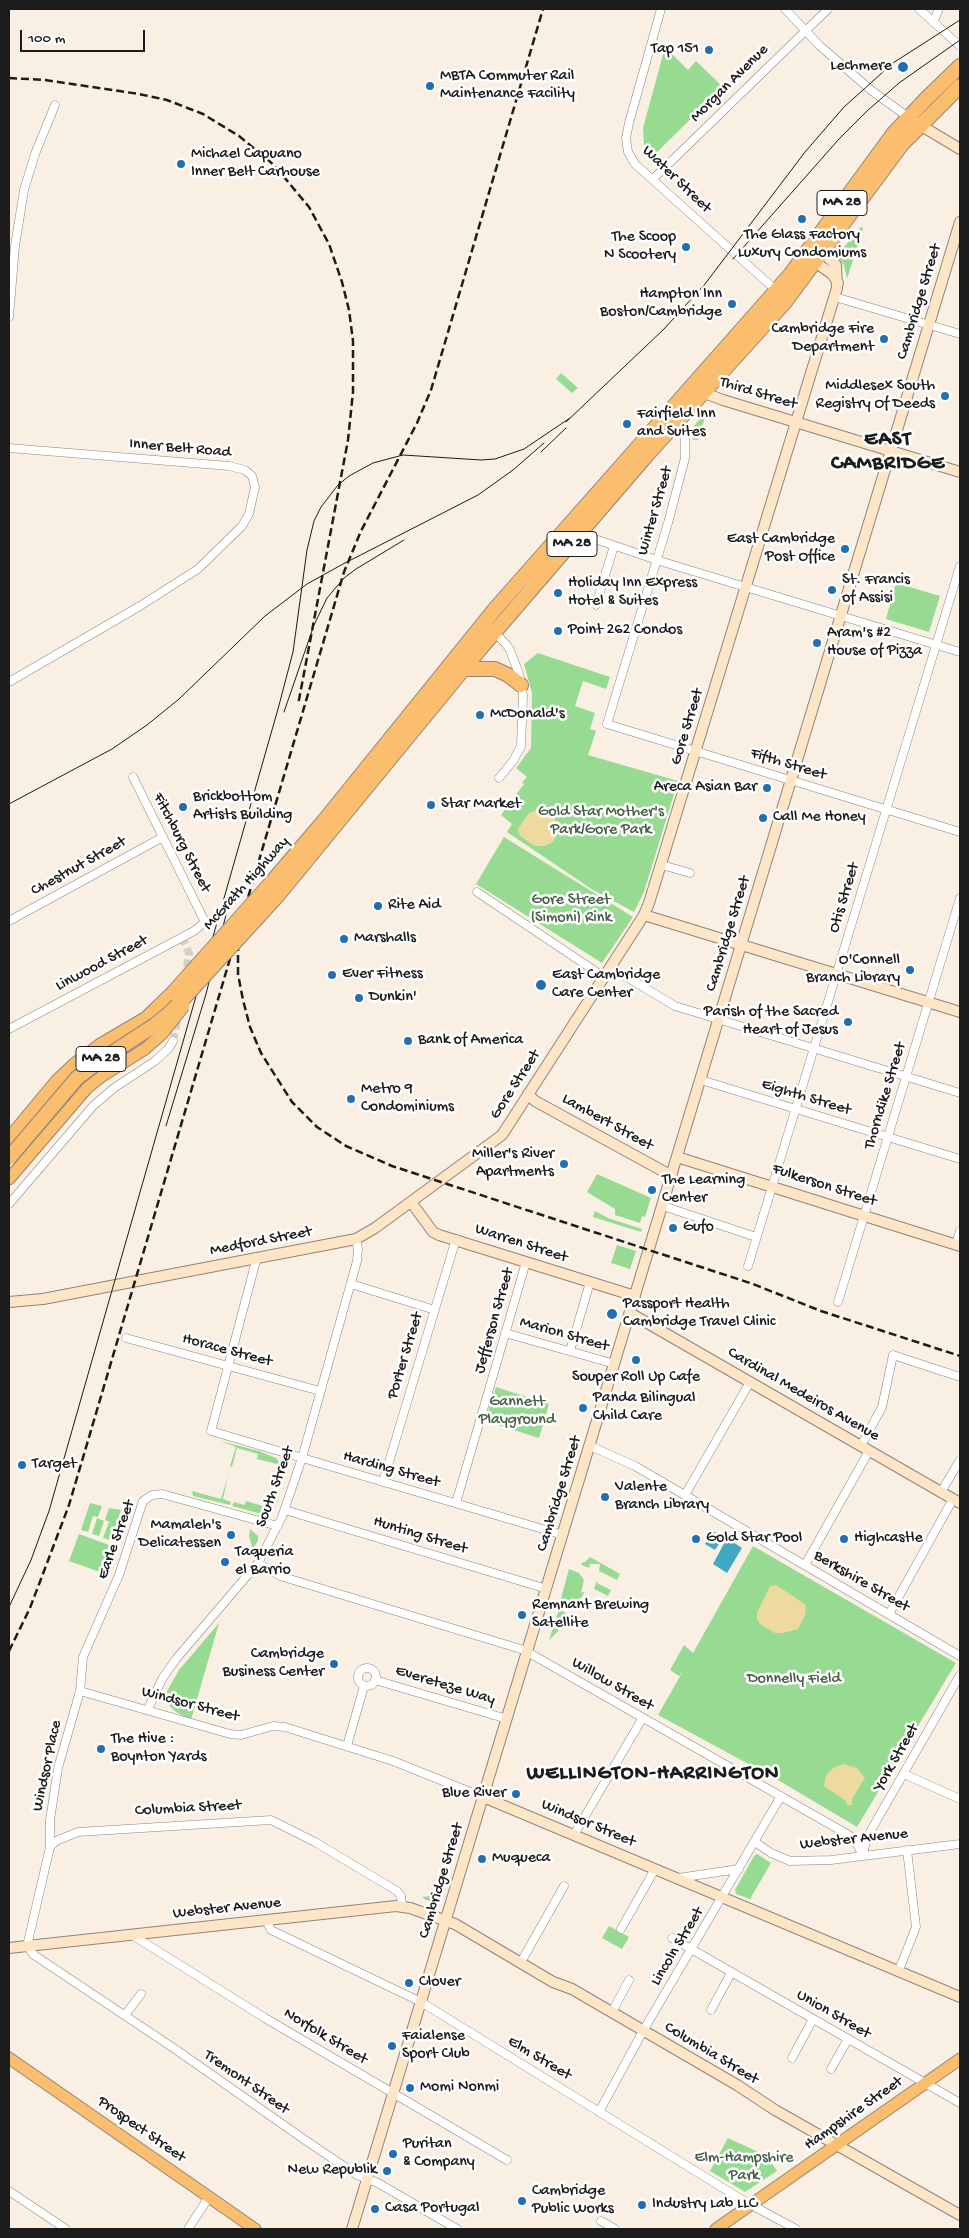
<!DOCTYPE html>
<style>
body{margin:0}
#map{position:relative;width:969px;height:2238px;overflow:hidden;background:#faefe3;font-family:"Gochi Hand",sans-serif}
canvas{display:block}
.frame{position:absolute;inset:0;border:10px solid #1c1c1c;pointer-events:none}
.scale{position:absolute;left:20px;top:30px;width:125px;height:22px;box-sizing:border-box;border:2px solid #1c1c1c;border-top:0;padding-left:6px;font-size:15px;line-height:18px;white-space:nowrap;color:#1c1c1c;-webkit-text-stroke:4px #fff;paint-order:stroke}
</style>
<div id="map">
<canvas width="969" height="2238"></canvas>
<div class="frame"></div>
<div class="scale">100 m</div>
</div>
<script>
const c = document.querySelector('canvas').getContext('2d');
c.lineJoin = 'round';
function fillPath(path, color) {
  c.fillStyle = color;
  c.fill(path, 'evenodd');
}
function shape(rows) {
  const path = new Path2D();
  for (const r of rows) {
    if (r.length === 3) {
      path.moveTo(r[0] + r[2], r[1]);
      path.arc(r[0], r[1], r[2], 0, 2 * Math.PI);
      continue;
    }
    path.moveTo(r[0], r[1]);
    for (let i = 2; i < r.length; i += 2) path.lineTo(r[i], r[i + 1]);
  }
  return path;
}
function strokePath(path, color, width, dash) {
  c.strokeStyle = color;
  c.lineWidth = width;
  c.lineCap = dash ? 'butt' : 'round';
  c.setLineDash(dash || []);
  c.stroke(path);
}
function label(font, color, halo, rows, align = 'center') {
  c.font = font + ' "Gochi Hand",sans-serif';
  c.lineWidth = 5;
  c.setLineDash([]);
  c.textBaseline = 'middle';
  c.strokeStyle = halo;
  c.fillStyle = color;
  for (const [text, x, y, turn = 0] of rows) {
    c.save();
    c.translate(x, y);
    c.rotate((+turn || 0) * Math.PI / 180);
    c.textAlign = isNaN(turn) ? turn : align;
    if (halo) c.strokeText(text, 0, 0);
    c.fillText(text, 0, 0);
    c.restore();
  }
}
fillPath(shape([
 [665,47,688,70,696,61,723,87,651,158,644,146,643,128],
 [861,227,863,228,847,279,844,265,838,258,839,253],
 [561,373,578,388,572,393,556,379],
 [705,412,706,414,698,440,693,440,691,430],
 [896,583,940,596,929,632,886,619],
 [538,653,610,677,606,689,583,681,575,706,595,713,590,729,596,731,588,755,678,781,644,892,634,912,593,890,507,832,512,824,501,815,524,784,522,782,527,777,516,768,531,748,532,693,524,664],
 [504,837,633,917,602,963,476,884],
 [597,1174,651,1198,645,1217,642,1216,640,1223,615,1215,615,1209,587,1192],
 [595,1211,608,1218,642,1229,641,1232,593,1217],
 [617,1245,636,1251,630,1269,611,1263],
 [496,1387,549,1404,539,1438,485,1421],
 [220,1441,259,1451,276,1458,285,1469,286,1474,284,1484,286,1474,279,1472,281,1465,257,1459,258,1454,237,1448,232,1467,230,1466,236,1447],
 [228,1475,223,1499,231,1502,230,1505,193,1496,192,1491,221,1499],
 [281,1493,278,1501,275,1505,265,1512,258,1513,232,1506,234,1502,244,1505,246,1501,269,1508,271,1501,277,1502],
 [90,1503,102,1506,98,1517,93,1516,88,1532,81,1530],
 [109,1508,121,1510,111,1540,103,1538,109,1522,112,1523,105,1520],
 [97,1518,104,1521,99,1536,92,1534],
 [250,1529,258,1536,258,1541,248,1556,252,1546,249,1536],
 [79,1534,109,1545,100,1572,69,1561],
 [753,1546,956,1663,857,1827,778,1780,658,1715,683,1671,679,1676,670,1670,684,1645,693,1653],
 [590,1557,620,1574,617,1580,599,1571,600,1564,590,1564,589,1568,582,1565,581,1563,585,1562],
 [569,1569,579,1573,584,1580,581,1593,585,1591,574,1611,560,1602],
 [597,1580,597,1583,611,1590,608,1596,594,1589],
 [559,1609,568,1615,557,1628,559,1630,549,1640],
 [219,1623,191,1720,176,1712,169,1705,167,1691,179,1670],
 [757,1854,771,1863,750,1899,736,1894,735,1890,754,1856],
 [438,1895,441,1896,436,1903,426,1900,422,1897],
 [609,1926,629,1937,622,1949,602,1938],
 [728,2138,767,2156,777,2171,745,2192,710,2171]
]), '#97db93');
fillPath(shape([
 [539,809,551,812,558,825,556,837,553,842,545,846,535,846,520,836,518,829,529,813],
 [776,1585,802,1602,806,1606,805,1615,798,1629,783,1633,775,1633,760,1624,757,1619,757,1613,770,1586],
 [843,1764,857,1768,865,1778,852,1799,852,1805,847,1805,846,1801,824,1786,826,1775,833,1768]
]), '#eeda9e');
fillPath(shape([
 [713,1531,723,1537,720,1542,716,1540,714,1541,719,1544,715,1550,705,1544],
 [727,1538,742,1548,727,1573,713,1564]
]), '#42a9c2');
strokePath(shape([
 [182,937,189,953,186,975],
 [173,1041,178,1016]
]), '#d9cfc5', 8, [8, 4]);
const street = shape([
 [661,9,629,123,626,138,628,152,635,164,779,293],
 [785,9,820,46,872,91,908,117],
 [919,9,960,46],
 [933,22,939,9],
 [653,179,828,9],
 [835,297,960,334],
 [9,317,15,246,24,190,35,154,55,105],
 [679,419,685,435,685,458,668,523,607,724,960,832],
 [9,448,229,466,245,470,252,476,255,487,249,514,242,526,198,569,140,606,9,682],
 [580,534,663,562,960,652],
 [596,605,614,546],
 [484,622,506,644,510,650,519,674,523,695,521,746,513,761,499,778],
 [662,865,690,873],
 [477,892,604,977],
 [9,921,163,837],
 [610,967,675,1006,960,1093],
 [9,1029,194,931,205,922,133,777],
 [701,1080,960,1159],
 [9,1204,93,1106,114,1088,155,1061,169,1048,173,1041],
 [663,1206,756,1237],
 [956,1245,960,1231],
 [257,1257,211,1431,563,1535],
 [748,1266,960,566],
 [351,1284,435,1310],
 [838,1302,960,898],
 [505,1333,615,1364],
 [126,1338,320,1391],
 [570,1351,590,1282],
 [590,1446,635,1466,960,1656],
 [861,1446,882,1407,893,1355,960,1377],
 [383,1482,456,1239],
 [941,1492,960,1460],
 [685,1495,750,1382],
 [456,1503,526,1262],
 [285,1510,547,1589],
 [258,1563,280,1576,524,1650,854,1838,863,1856],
 [805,1565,869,1451],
 [889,1614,953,1499],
 [367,1677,9],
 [375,1680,507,1719],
 [80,1691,230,1734,241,1735,273,1726,285,1727,393,1761,483,1797],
 [148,1709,162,1679,176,1659,258,1563,282,1517,302,1458,357,1261,358,1249,356,1239],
 [347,1746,364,1686],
 [904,1774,960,1799],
 [574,1835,642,1719],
 [755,1842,771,1853,790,1861,831,1860,960,1844],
 [50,1847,50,1820,58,1768,80,1691,83,1657,119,1575,143,1501,152,1495,162,1494,278,1526],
 [863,1856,866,1839,960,1675],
 [678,1878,739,1869],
 [402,1906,401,1896,397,1891,315,1842,271,1820,78,1832,56,1841,50,1847,27,1946,34,1955,175,2049,305,2140,357,2175,378,2183,457,2229],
 [266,1920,271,1930,421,2002,744,2201,796,2229],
 [621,1929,655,1869],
 [132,1935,265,2018,507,2160],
 [672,1938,960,2103],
 [521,1962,564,1886],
 [899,1970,916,1927,907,1850],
 [711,2010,731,1973],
 [612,2012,629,1980],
 [125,2015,141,1994],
 [792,2058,813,2019],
 [831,2069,848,2039],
 [599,2112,643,2031,781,1796],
 [9,2191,66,2229],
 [601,2221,615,2229],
 [188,2229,209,2197]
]);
const secondary = shape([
 [915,122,960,149],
 [815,262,832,274,838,283],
 [699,391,723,400,960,472],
 [644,915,960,1012],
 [528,1094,535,1101,672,1176],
 [677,1157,960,1246],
 [411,1202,433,1232,439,1235,635,1296],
 [9,1302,43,1299,356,1239,375,1228,502,1135,644,915,649,903,837,288,836,265,822,252],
 [630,1313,960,1503],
 [483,1797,960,1997],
 [9,1948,396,1906,410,1908,455,1924,553,1982,572,1989,737,2085,775,2110,960,2215],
 [352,2229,960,222]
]);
const primary = shape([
 [9,1179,87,1088,102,1076,145,1049],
 [9,2058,255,2229],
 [716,2229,960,2059]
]);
const highway = shape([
 [463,669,495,669,508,675,521,685],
 [271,883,324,821,495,609,790,275,894,133,926,99,960,66],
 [278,895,480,649,647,455,785,302,902,144,960,86],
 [9,1140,58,1081,75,1065,100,1046,146,1019,173,993]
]);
strokePath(street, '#8b8680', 9);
strokePath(secondary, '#8b8680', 12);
strokePath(primary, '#8b8680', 13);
strokePath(highway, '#8b8680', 16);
strokePath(street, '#fff', 8);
strokePath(secondary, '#fde5c5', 10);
strokePath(primary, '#fabe6e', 11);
strokePath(highway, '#fabe6e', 14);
strokePath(shape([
 [733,259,839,139,867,111,899,83,960,40],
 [566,422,664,329,705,284,805,152,844,107,893,63,960,20],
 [541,452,566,428],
 [284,712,314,625,327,598,344,578,356,569,404,540],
 [9,804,112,749,147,725,179,699,265,616,307,584,343,564,478,495,513,470,544,443],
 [166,1126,206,994,228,907],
 [9,1607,31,1560,49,1511,278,709,293,652,307,550,314,521,321,507,338,485,349,476,373,463,403,455,481,460,495,459,524,449,570,418]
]), '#1c1c1c', 1);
strokePath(shape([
 [9,78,45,80,139,94,167,100,203,114,239,136,274,165,309,207,329,244,342,282,349,310,353,341,353,392,348,440,298,705],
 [238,943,238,974,243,1000,250,1027,261,1053,292,1102,317,1127,346,1146,392,1166,753,1284,821,1311,960,1356],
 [9,1651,30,1608,69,1505,344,572,361,531,417,423,431,390,543,9]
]), '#1c1c1c', 2.5, [8, 4]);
const primaryBridge = shape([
 [145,1049,162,1034,184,1006]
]);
const highwayBridge = shape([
 [173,993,271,883],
 [9,1158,77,1078,101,1060,155,1025,171,1012,278,895]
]);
strokePath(primaryBridge, '#8b8680', 13, []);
strokePath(highwayBridge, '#8b8680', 16, []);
strokePath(primaryBridge, '#fabe6e', 11);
strokePath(highwayBridge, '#fabe6e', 14);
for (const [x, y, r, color] of [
 [709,50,5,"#1f6fb2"],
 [903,67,6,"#1f6fb2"],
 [430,86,5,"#1f6fb2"],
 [181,164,5,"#1f6fb2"],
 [802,219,5,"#1f6fb2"],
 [686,247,5,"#1f6fb2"],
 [732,304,5,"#1f6fb2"],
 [884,339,5,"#1f6fb2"],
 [945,396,5,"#1f6fb2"],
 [627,424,5,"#1f6fb2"],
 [845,549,5,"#1f6fb2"],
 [832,590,5,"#1f6fb2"],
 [558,593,5,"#1f6fb2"],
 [558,631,5,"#1f6fb2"],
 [817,643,5,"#1f6fb2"],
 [480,715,5,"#1f6fb2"],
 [767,788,5,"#1f6fb2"],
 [431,805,5,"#1f6fb2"],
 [183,807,5,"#1f6fb2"],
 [763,818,5,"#1f6fb2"],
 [378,906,5,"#1f6fb2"],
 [344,939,5,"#1f6fb2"],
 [910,970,5,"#1f6fb2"],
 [332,975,5,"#1f6fb2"],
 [541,985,6,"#1f6fb2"],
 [359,998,5,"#1f6fb2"],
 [848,1022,5,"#1f6fb2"],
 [408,1041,5,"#1f6fb2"],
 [351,1099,5,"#1f6fb2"],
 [564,1164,5,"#1f6fb2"],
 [652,1190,5,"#1f6fb2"],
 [673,1228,5,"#1f6fb2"],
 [612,1314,6,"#1f6fb2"],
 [636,1360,5,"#1f6fb2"],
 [583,1408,5,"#1f6fb2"],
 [22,1465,5,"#1f6fb2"],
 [605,1497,5,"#1f6fb2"],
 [231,1535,5,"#1f6fb2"],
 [696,1539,5,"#1f6fb2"],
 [844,1539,5,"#1f6fb2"],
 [225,1562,5,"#1f6fb2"],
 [522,1615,5,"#1f6fb2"],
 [334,1664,5,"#1f6fb2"],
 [101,1749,5,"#1f6fb2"],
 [516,1794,5,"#1f6fb2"],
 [482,1859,5,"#1f6fb2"],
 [409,1983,5,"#1f6fb2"],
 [392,2046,5,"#1f6fb2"],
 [410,2088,5,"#1f6fb2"],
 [393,2154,5,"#1f6fb2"],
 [387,2171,5,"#1f6fb2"],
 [522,2201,5,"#1f6fb2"],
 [642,2205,5,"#1f6fb2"],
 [375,2209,5,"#1f6fb2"]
]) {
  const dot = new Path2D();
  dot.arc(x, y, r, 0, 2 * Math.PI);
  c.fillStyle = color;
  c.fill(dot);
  strokePath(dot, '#fff', 2);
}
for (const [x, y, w] of [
 [842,203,50],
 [572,544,50],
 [101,1059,50]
]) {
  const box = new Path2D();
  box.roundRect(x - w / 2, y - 12.5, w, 25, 4);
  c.fillStyle = '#fff';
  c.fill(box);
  strokePath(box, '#1c1c1c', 1);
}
label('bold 15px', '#1c1c1c', null, [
 ["MA 28",842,203],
 ["MA 28",572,544],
 ["MA 28",101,1059]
]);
label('16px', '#1c1c1c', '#fff', [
 ["Tap 151",699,50,"right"],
 ["Lechmere",892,67,"right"],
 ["MBTA Commuter Rail",440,77],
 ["Maintenance Facility",440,95],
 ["Michael Capuano",191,155],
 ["Inner Belt Carhouse",191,173],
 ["The Glass Factory",802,236,"center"],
 ["Luxury Condomiums",802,254,"center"],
 ["The Scoop",676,238,"right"],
 ["N Scootery",676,256,"right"],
 ["Hampton Inn",722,295,"right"],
 ["Boston/Cambridge",722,313,"right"],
 ["Cambridge Fire",874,330,"right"],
 ["Department",874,348,"right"],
 ["Middlesex South",935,387,"right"],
 ["Registry Of Deeds",935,405,"right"],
 ["Fairfield Inn",637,415],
 ["and Suites",637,433],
 ["East Cambridge",835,540,"right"],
 ["Post Office",835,558,"right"],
 ["St. Francis",842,581],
 ["of Assisi",842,599],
 ["Holiday Inn Express",568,584],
 ["Hotel & Suites",568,602],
 ["Point 262 Condos",568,631],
 ["Aram's #2",827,634],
 ["House of Pizza",827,652],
 ["McDonald's",490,715],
 ["Areca Asian Bar",757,788,"right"],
 ["Brickbottom",193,798],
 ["Artists Building",193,816],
 ["Star Market",441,805],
 ["Call Me Honey",773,818],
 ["Rite Aid",388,906],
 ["Marshalls",354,939],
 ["O'Connell",900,961,"right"],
 ["Branch Library",900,979,"right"],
 ["Ever Fitness",342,975],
 ["East Cambridge",552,976],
 ["Care Center",552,994],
 ["Dunkin'",369,998],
 ["Parish of the Sacred",838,1013,"right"],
 ["Heart of Jesus",838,1031,"right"],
 ["Bank of America",418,1041],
 ["Metro 9",361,1090],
 ["Condominiums",361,1108],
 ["Miller's River",554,1155,"right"],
 ["Apartments",554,1173,"right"],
 ["The Learning",662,1181],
 ["Center",662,1199],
 ["Gufo",683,1228],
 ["Passport Health",623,1305],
 ["Cambridge Travel Clinic",623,1323],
 ["Souper Roll Up Cafe",636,1378,"center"],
 ["Panda Bilingual",593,1399],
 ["Child Care",593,1417],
 ["Target",32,1465],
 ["Valente",615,1488],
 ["Branch Library",615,1506],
 ["Mamaleh's",221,1526,"right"],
 ["Delicatessen",221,1544,"right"],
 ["Gold Star Pool",706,1539],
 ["Highcastle",854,1539],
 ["Taqueria",235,1553],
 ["el Barrio",235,1571],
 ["Remnant Brewing",532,1606],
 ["Satellite",532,1624],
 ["Cambridge",324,1655,"right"],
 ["Business Center",324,1673,"right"],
 ["The Hive :",111,1740],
 ["Boynton Yards",111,1758],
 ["Blue River",506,1794,"right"],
 ["Muqueca",492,1859],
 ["Clover",419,1983],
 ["Faialense",402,2037],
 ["Sport Club",402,2055],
 ["Momi Nonmi",420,2088],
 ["Puritan",403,2145],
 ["& Company",403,2163],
 ["New Republik",377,2171,"right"],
 ["Cambridge",532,2192],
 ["Public Works",532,2210],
 ["Industry Lab LLC",652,2205],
 ["Casa Portugal",385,2209]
], 'left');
label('16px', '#1c1c1c', '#fff', [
 ["Morgan Avenue",730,84,-45],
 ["Water Street",676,180,44],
 ["Cambridge Street",920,302,-73],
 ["Third Street",758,394,17],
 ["Inner Belt Road",180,449,5],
 ["Winter Street",656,511,-74],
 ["Gore Street",688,727,-73],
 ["Fifth Street",788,765,17],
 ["Fitchburg Street",181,843,63],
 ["Chestnut Street",79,867,-29],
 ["McGrath Highway",247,884,-48],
 ["Otis Street",845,898,-73],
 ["Cambridge Street",729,934,-73],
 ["Linwood Street",102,964,-28],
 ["Gore Street",516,1085,-57],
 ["Thorndike Street",886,1096,-73],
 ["Eighth Street",806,1098,17],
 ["Lambert Street",607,1123,29],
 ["Fulkerson Street",824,1186,18],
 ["Medford Street",261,1242,-11],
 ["Warren Street",521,1244,18],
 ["Jefferson Street",495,1321,-74],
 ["Marion Street",564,1335,16],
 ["Horace Street",227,1351,15],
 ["Porter Street",406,1356,-73],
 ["Cardinal Medeiros Avenue",803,1395,30],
 ["Harding Street",391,1470,16],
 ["South Street",276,1487,-70],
 ["Cambridge Street",560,1494,-73],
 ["Hunting Street",420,1536,17],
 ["Earle Street",117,1540,-70],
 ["Berkshire Street",861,1582,30],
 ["Willow Street",612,1685,30],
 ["Evereteze Way",445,1686,17],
 ["Windsor Street",190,1705,15],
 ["York Street",897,1758,-60],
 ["Windsor Place",48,1766,-78],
 ["Columbia Street",188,1809,-3],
 ["Windsor Street",588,1824,23],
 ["Webster Avenue",854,1840,-6],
 ["Cambridge Street",442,1881,-73],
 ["Webster Avenue",227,1909,-6],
 ["Lincoln Street",678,1947,-59],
 ["Union Street",833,2015,30],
 ["Norfolk Street",325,2037,31],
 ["Columbia Street",711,2054,31],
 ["Elm Street",539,2059,31],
 ["Tremont Street",246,2083,35],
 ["Hampshire Street",854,2114,-35],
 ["Prospect Street",141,2130,35]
]);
label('16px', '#475f46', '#fff', [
 ["Gold Star Mother's",601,813],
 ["Park/Gore Park",601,831],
 ["Gore Street",571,901],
 ["(Simoni) Rink",571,919],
 ["Gannett",517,1403],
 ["Playground",517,1421],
 ["Donnelly Field",794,1680],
 ["Elm-Hampshire",744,2159],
 ["Park",744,2177]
]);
c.letterSpacing = '1px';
label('bold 21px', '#1c1c1c', '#fff', [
 ["EAST",888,441],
 ["CAMBRIDGE",888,465],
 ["WELLINGTON-HARRINGTON",653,1775]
]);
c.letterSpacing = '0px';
</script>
